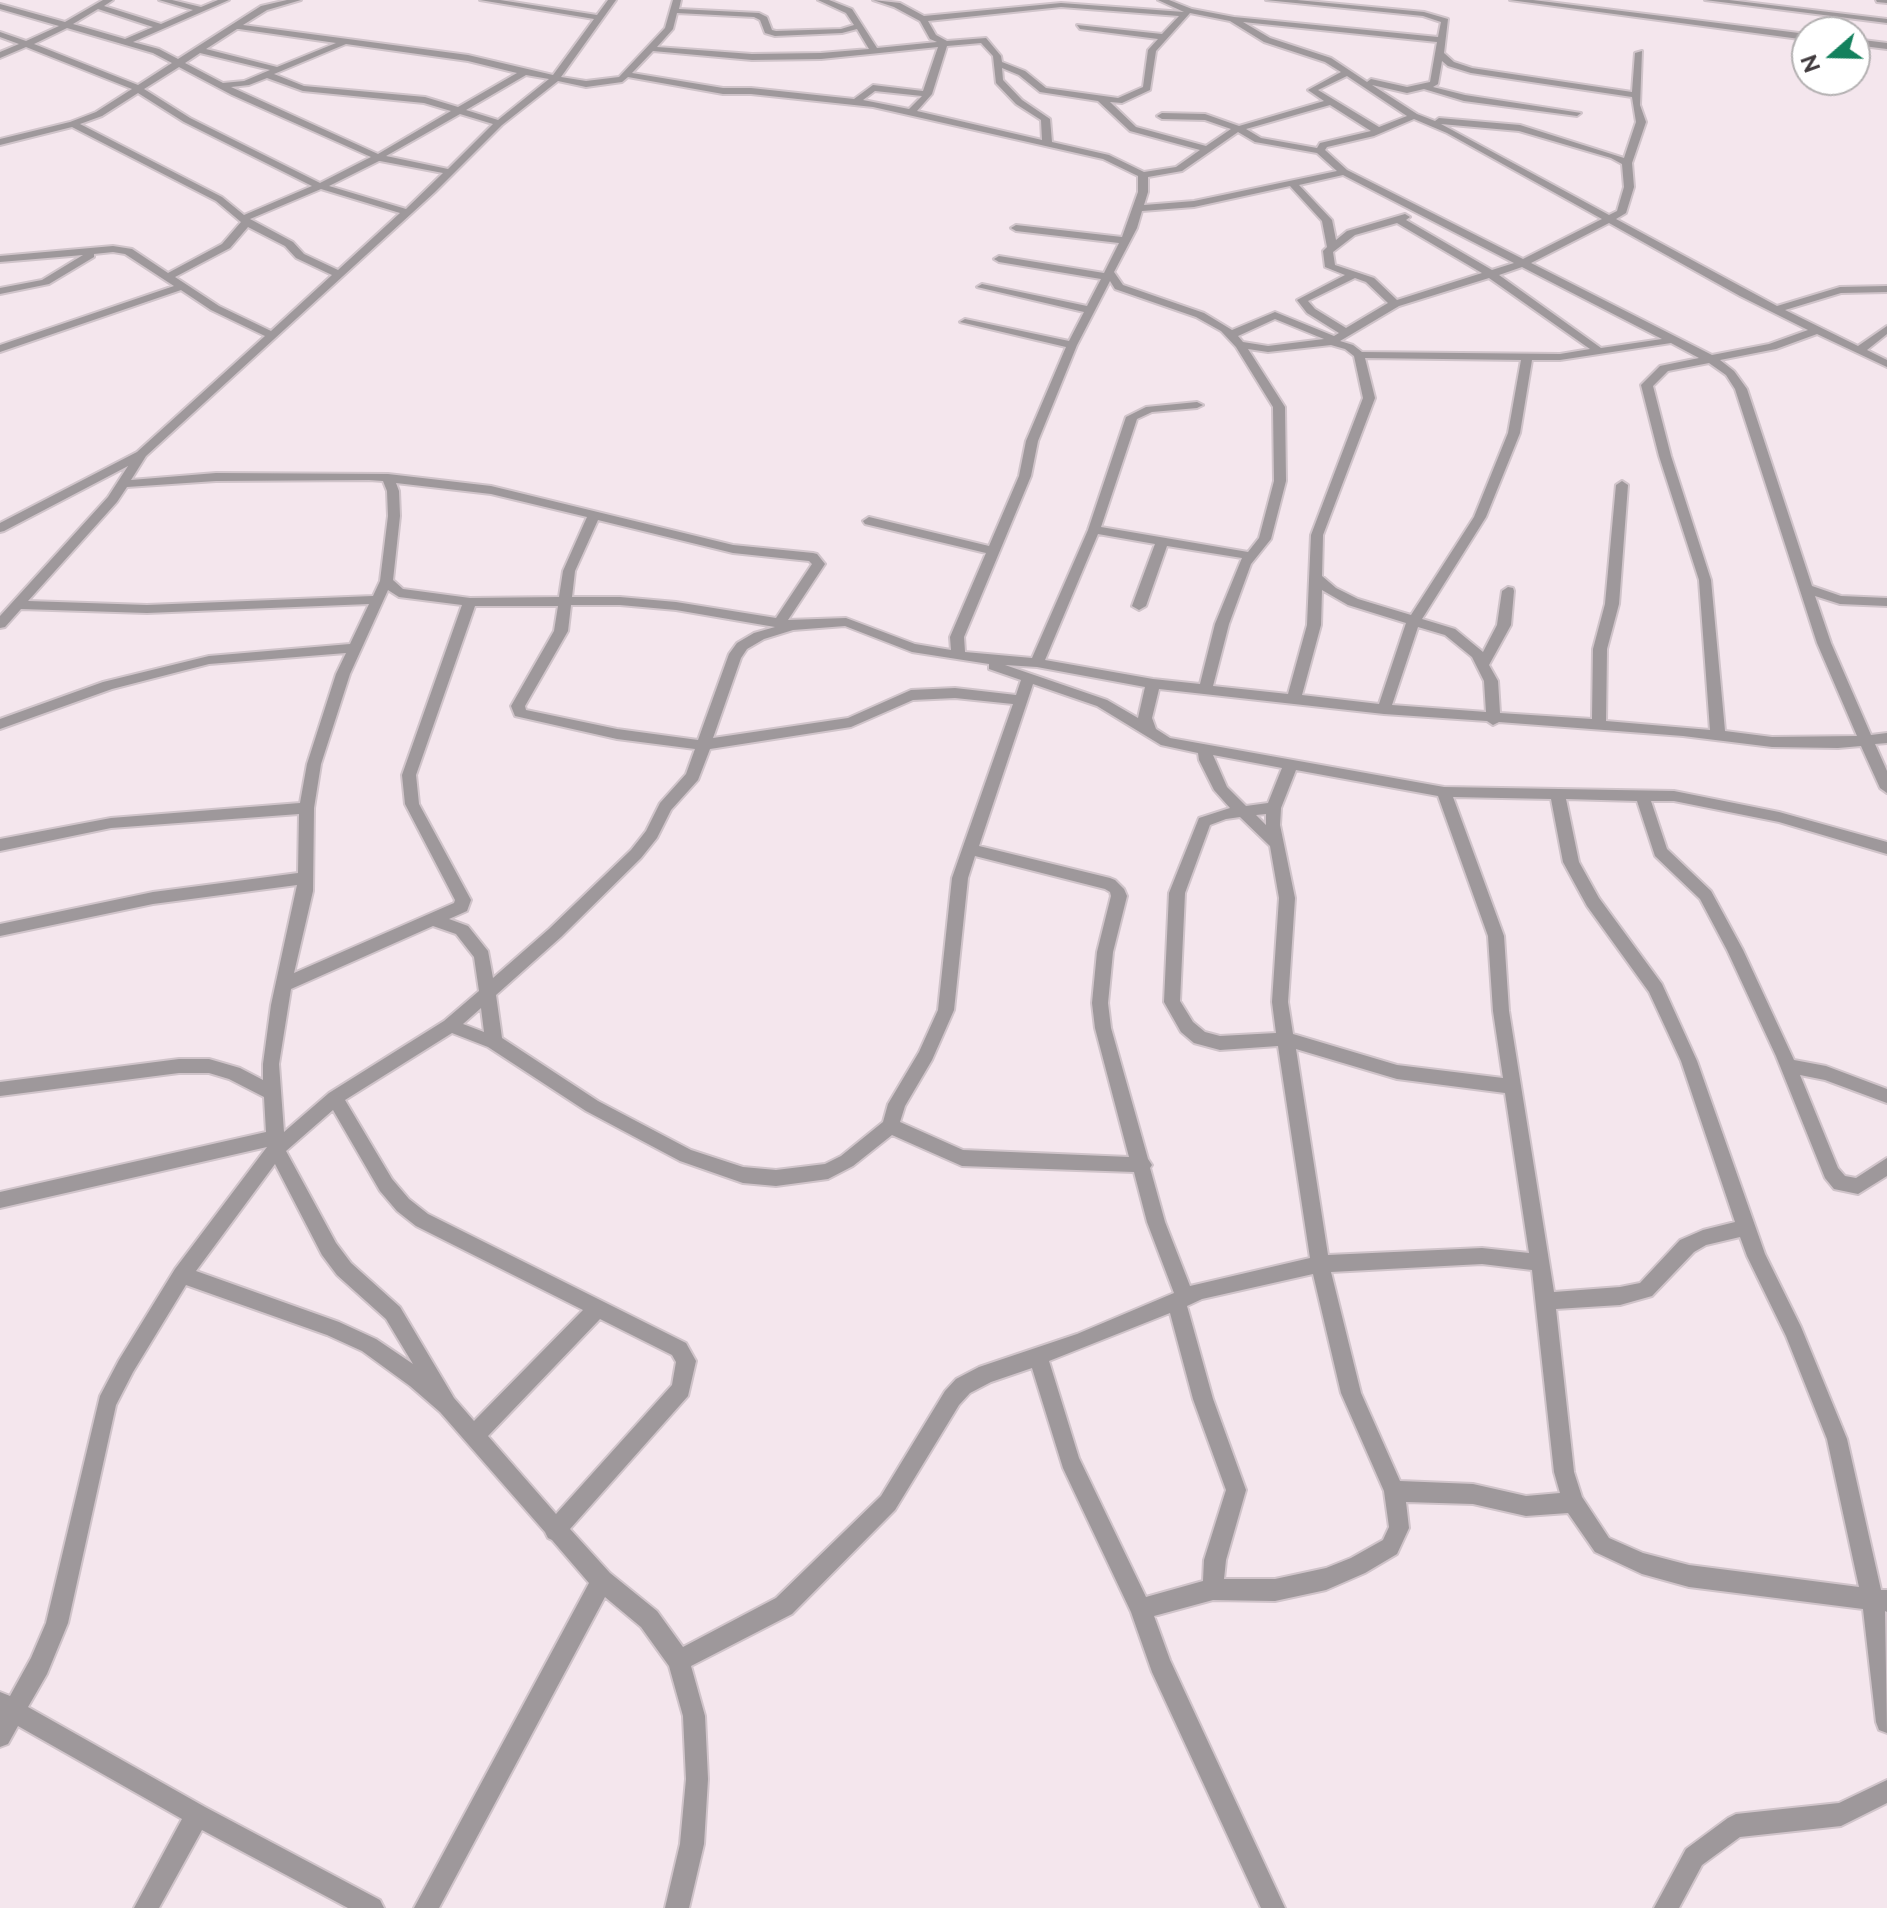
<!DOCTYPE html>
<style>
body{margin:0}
#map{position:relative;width:1887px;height:1908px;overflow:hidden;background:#f4e6ed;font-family:Raleway,sans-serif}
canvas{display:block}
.north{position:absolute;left:1791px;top:16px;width:80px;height:80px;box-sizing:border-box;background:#fff;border:2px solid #b3b0b1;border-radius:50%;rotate:250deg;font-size:22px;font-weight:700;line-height:32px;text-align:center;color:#403a3d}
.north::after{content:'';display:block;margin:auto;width:28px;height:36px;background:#13815d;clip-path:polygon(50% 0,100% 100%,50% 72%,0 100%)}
</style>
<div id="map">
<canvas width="1887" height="1908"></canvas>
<div class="north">N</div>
</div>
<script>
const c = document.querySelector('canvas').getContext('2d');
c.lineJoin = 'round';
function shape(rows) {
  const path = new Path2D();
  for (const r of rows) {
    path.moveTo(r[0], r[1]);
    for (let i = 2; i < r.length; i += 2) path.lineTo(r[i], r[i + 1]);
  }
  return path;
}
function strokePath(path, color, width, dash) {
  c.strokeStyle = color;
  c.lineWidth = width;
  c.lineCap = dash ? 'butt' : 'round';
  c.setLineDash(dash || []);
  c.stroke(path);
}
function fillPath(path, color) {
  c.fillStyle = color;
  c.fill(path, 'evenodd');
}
const minor = shape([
 [103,0,113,0,104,6,161,24,193,10,159,0,172,0,201,7,218,0,229,0,133,42,159,49,178,59,261,6,287,0,301,0,267,10,243,25,468,55,553,75,594,19,480,0,500,0,597,15,608,0,616,0,561,77,586,81,619,77,665,28,673,0,681,0,679,9,759,13,767,17,772,30,776,31,841,29,854,25,846,13,818,0,829,0,852,9,877,48,937,42,930,39,920,21,894,7,873,0,900,3,924,16,1061,3,1184,12,1158,0,1169,0,1192,9,1234,17,1438,37,1441,22,1423,16,1266,0,1297,0,1424,12,1448,19,1444,53,1454,62,1472,68,1632,92,1635,53,1642,51,1640,105,1646,122,1632,163,1634,187,1626,213,1616,219,1777,306,1840,287,1887,286,1887,292,1841,293,1785,310,1858,346,1887,326,1887,334,1867,350,1887,360,1887,367,1817,334,1776,349,1720,360,1734,371,1747,389,1812,586,1841,596,1887,598,1887,606,1840,604,1815,596,1831,643,1871,735,1887,733,1887,743,1875,744,1887,771,1887,793,1880,788,1861,746,1838,748,1772,747,1683,736,1499,722,1493,725,1487,721,1384,714,1159,689,1152,718,1156,729,1170,738,1444,787,1674,791,1779,812,1887,842,1887,854,1779,822,1674,801,1651,801,1667,849,1711,891,1743,950,1794,1060,1826,1066,1887,1089,1887,1103,1825,1080,1800,1075,1838,1168,1845,1176,1856,1178,1887,1158,1887,1176,1858,1194,1834,1189,1825,1178,1776,1056,1727,950,1700,899,1655,856,1637,801,1566,799,1579,862,1599,898,1662,984,1697,1061,1765,1254,1801,1327,1847,1439,1881,1590,1887,1590,1887,1612,1885,1611,1887,1733,1879,1730,1876,1722,1863,1609,1689,1587,1642,1574,1595,1552,1568,1513,1526,1516,1473,1504,1406,1502,1409,1528,1397,1554,1365,1573,1326,1590,1275,1601,1213,1600,1154,1616,1170,1660,1285,1908,1261,1908,1152,1672,1131,1612,1063,1468,1032,1368,991,1382,970,1393,959,1405,895,1510,792,1614,691,1666,705,1716,708,1779,704,1844,689,1908,665,1908,680,1844,686,1779,683,1716,669,1666,641,1627,605,1597,439,1908,414,1908,589,1583,552,1540,548,1538,545,1532,440,1412,410,1386,362,1351,327,1335,186,1285,133,1372,116,1405,68,1623,47,1674,28,1707,205,1807,380,1900,384,1908,348,1908,202,1830,159,1908,134,1908,182,1819,18,1726,8,1744,0,1747,0,1692,10,1696,31,1658,46,1623,100,1396,119,1360,175,1269,267,1147,0,1208,0,1192,266,1132,264,1097,229,1079,209,1073,179,1073,0,1096,0,1082,179,1059,209,1059,240,1068,263,1080,263,1064,271,1005,297,885,153,904,0,936,0,924,153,892,298,873,299,814,111,828,0,851,0,839,111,818,300,803,307,764,336,674,346,653,209,664,112,689,0,729,0,719,103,682,209,656,350,644,369,604,147,613,21,609,5,627,0,628,0,616,108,497,128,466,4,531,0,532,0,523,137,452,265,336,211,310,181,290,0,352,0,345,174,286,125,254,113,252,94,254,94,257,49,284,0,294,0,288,42,280,83,255,0,262,0,256,113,246,132,249,168,273,222,244,241,222,216,201,72,127,0,145,0,139,70,122,96,112,132,89,26,47,0,58,0,52,19,44,0,37,0,32,26,41,59,26,0,9,0,4,65,22,103,0],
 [1061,7,1179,16,1162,34,1077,25,1080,29,1158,39,1148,50,1143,87,1118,98,1046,88,1025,71,1002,62,1001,56,986,38,947,41,936,35,928,21,1061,7],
 [98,9,153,27,125,39,73,24,98,9],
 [677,13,754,17,760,20,765,33,775,36,842,33,857,29,869,49,821,53,752,54,657,47,673,29,677,13],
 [1190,13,1230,21,1264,42,1325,62,1341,72,1308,90,1324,101,1239,126,1205,114,1162,113,1157,116,1162,119,1205,120,1231,129,1206,146,1136,127,1110,102,1122,103,1150,90,1156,51,1190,13],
 [1243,22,1437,42,1430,82,1407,87,1371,79,1367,82,1331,58,1270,38,1243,22],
 [67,28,153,53,172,63,138,85,34,44,67,28],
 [237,29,239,29,336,43,277,67,206,49,237,29],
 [981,43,993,56,996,83,1016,104,1041,120,1042,140,917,111,932,94,947,46,981,43],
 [346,44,468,61,517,73,458,107,425,97,304,86,274,74,346,44],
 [938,47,923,91,873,85,854,99,751,88,723,88,632,73,653,51,752,60,821,59,938,47],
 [200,53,270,70,244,81,223,83,185,63,200,53],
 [1442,61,1448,66,1471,73,1632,97,1636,122,1624,158,1520,125,1439,118,1435,121,1417,114,1372,85,1407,93,1424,89,1464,101,1577,116,1581,113,1465,95,1433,87,1438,84,1442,61],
 [179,67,232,95,371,157,320,183,190,118,144,89,179,67],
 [1002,68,1019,75,1040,92,1098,101,1130,131,1200,150,1176,167,1144,172,1109,155,1052,142,1050,119,1022,100,1003,80,1002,68],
 [526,75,549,79,498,120,466,110,526,75],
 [1347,76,1407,116,1379,127,1318,90,1347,76],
 [628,77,723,94,751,94,873,107,1103,159,1138,176,1138,192,1122,237,1016,225,1011,228,1016,231,1119,243,1104,273,999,256,994,259,999,262,1101,279,1087,306,982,284,977,287,1084,312,1069,341,965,319,960,322,1066,347,1026,441,1019,476,989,546,869,517,863,521,865,524,986,553,950,637,951,650,915,644,846,618,788,620,825,564,817,554,813,553,733,545,491,486,388,474,216,473,131,480,146,456,435,192,502,125,558,81,586,87,622,82,628,77],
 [267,78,303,91,424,103,451,111,378,154,231,87,249,85,267,78],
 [875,91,922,96,909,109,863,100,875,91],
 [138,93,184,122,312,186,244,215,222,197,80,124,102,116,138,93],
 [1330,105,1371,131,1320,143,1317,148,1261,138,1246,129,1330,105],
 [460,114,493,124,448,169,386,156,460,114],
 [1414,119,1447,133,1602,219,1523,259,1347,170,1325,150,1327,147,1374,136,1414,119],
 [1441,124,1519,131,1611,158,1622,164,1624,187,1617,211,1609,215,1441,124],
 [1238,132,1255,142,1317,153,1337,171,1194,201,1144,205,1148,192,1148,177,1182,171,1238,132],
 [379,161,380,161,443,173,406,209,329,186,379,161],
 [1343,175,1514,263,1492,270,1406,220,1410,217,1405,214,1347,231,1336,240,1332,220,1299,185,1343,175],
 [1290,186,1322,221,1327,247,1323,251,1325,267,1345,275,1297,300,1307,313,1339,333,1334,336,1275,312,1232,330,1204,313,1123,285,1114,272,1137,228,1142,211,1194,207,1290,186],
 [321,189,400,213,338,270,304,254,293,242,250,219,321,189],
 [1397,223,1482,273,1397,300,1374,278,1335,265,1333,252,1355,235,1397,223],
 [1609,223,1740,296,1808,330,1769,344,1712,355,1531,263,1609,223],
 [248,227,285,246,296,258,332,275,271,331,219,306,175,277,230,248,248,227],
 [1522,267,1662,339,1601,348,1499,275,1522,267],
 [1355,278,1366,282,1388,303,1346,328,1315,309,1308,301,1355,278],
 [1489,278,1590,349,1560,354,1362,352,1353,345,1340,341,1399,306,1489,278],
 [1110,281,1115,289,1196,317,1221,331,1236,347,1273,407,1274,481,1259,538,1248,552,1101,527,1137,419,1152,412,1197,408,1203,405,1197,402,1146,407,1126,417,1088,530,1032,658,965,652,964,637,1031,476,1038,441,1077,345,1110,281],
 [1275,319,1324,339,1268,346,1243,342,1238,336,1275,319],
 [1671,343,1699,358,1660,366,1641,385,1659,456,1699,580,1710,730,1606,721,1607,649,1619,604,1628,485,1622,481,1616,485,1605,604,1593,649,1592,719,1500,713,1498,681,1489,665,1511,625,1514,591,1513,588,1508,587,1502,591,1497,625,1483,652,1455,629,1422,619,1486,517,1520,433,1532,360,1560,360,1671,343],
 [1331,345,1345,349,1354,356,1363,398,1311,535,1307,625,1288,694,1213,686,1229,624,1251,564,1271,539,1286,481,1285,407,1248,349,1268,352,1331,345],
 [1365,358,1521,360,1508,433,1474,517,1411,615,1358,599,1336,588,1322,576,1323,535,1375,398,1365,358],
 [1709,363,1726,375,1735,389,1817,643,1857,736,1772,737,1725,731,1711,580,1671,456,1653,386,1668,371,1709,363],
 [369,480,383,481,387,491,388,516,380,581,373,596,147,605,28,601,117,502,127,487,216,481,369,480],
 [396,483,491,494,587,517,563,571,559,597,470,598,403,589,393,580,400,516,399,491,396,483],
 [598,520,733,553,809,561,812,564,776,618,676,602,620,597,572,597,575,571,598,520],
 [1098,534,1155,544,1132,606,1139,610,1146,606,1167,546,1242,558,1215,624,1200,684,1153,679,1045,660,1098,534],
 [388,590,399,597,462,605,402,775,405,804,455,900,454,903,294,973,313,891,314,808,321,764,350,674,388,590],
 [1322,590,1348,605,1406,623,1379,704,1302,695,1321,625,1322,590],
 [571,605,620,605,676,610,775,627,754,633,737,643,729,654,698,740,617,729,526,710,525,706,568,631,571,605],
 [475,606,558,606,554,631,511,706,515,716,617,739,695,749,686,774,660,803,646,831,631,850,549,929,493,978,488,951,468,926,449,919,467,911,471,900,419,804,416,775,475,606],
 [845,626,912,652,989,664,989,669,1021,680,1016,695,955,688,911,690,848,718,713,738,741,658,747,649,764,639,793,630,845,626],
 [1418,627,1445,635,1472,657,1484,681,1486,712,1392,705,1418,627],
 [1005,665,1037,667,1145,687,1138,718,1107,700,1005,665],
 [1033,684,1097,706,1161,745,1198,753,1199,760,1214,790,1230,808,1199,818,1169,893,1164,1002,1181,1032,1194,1043,1220,1050,1278,1046,1310,1258,1190,1286,1165,1222,1150,1168,1152,1165,1148,1159,1111,1028,1108,1003,1113,952,1127,896,1124,889,1115,880,1110,878,979,846,1033,684],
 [955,698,1013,704,952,878,938,1010,919,1052,888,1104,883,1122,841,1156,825,1164,776,1170,743,1167,691,1150,598,1101,502,1038,496,995,561,937,641,858,657,838,671,810,698,780,710,749,851,727,913,700,955,698],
 [1213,755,1282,768,1268,803,1246,806,1227,787,1213,755],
 [1296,770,1438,796,1488,936,1493,1011,1503,1078,1397,1065,1293,1034,1288,1002,1295,898,1280,825,1281,808,1296,770],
 [1453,797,1551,799,1563,862,1587,906,1649,992,1681,1061,1735,1222,1703,1230,1680,1240,1640,1283,1620,1287,1554,1292,1509,1011,1504,936,1453,797],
 [1266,814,1266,825,1256,815,1266,814],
 [1240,817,1270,846,1279,898,1272,1002,1276,1033,1220,1036,1205,1032,1193,1022,1180,1001,1185,893,1210,825,1226,819,1240,817],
 [975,856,1105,889,1110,892,1111,896,1097,952,1092,1003,1095,1028,1129,1157,963,1150,900,1122,905,1106,932,1060,954,1010,968,878,975,856],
 [433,926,456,934,474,957,479,991,444,1021,329,1093,284,1132,279,1064,291,989,433,926],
 [481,1008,484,1032,463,1024,481,1008],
 [452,1033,488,1047,586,1111,680,1161,743,1183,776,1186,828,1179,853,1166,892,1135,962,1166,1134,1172,1147,1222,1174,1293,1077,1334,979,1367,956,1379,945,1391,881,1496,776,1598,683,1647,657,1611,610,1573,570,1529,688,1396,696,1361,686,1343,428,1214,409,1199,392,1179,345,1100,452,1033],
 [1296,1049,1397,1079,1505,1093,1529,1253,1482,1248,1328,1255,1296,1049],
 [333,1110,380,1191,397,1211,416,1226,583,1310,474,1421,454,1398,400,1307,351,1263,336,1243,286,1151,333,1110],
 [275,1164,322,1255,337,1275,386,1319,413,1364,376,1339,339,1322,196,1271,275,1164],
 [1740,1237,1747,1256,1786,1336,1827,1439,1859,1587,1689,1565,1643,1553,1609,1538,1582,1497,1574,1472,1556,1309,1620,1305,1652,1296,1694,1252,1706,1245,1740,1237],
 [1482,1264,1532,1270,1554,1472,1560,1493,1526,1496,1473,1484,1400,1481,1361,1393,1331,1272,1482,1264],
 [1313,1274,1341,1393,1384,1491,1389,1527,1383,1540,1351,1558,1326,1568,1275,1579,1224,1579,1226,1560,1246,1490,1213,1399,1187,1306,1202,1299,1313,1274],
 [1170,1313,1193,1399,1226,1490,1204,1560,1203,1581,1146,1597,1079,1458,1049,1361,1170,1313],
 [600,1319,672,1355,676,1362,672,1385,556,1514,488,1436,600,1319],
 [1510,0,1533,0,1807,34,1807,40,1510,0],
 [1705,0,1729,0,1887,19,1887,23,1705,0],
 [1876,0,1887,0,1887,3,1877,2,1876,0],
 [1855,39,1887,43,1887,49,1855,45,1855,39],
 [1887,1780,1887,1803,1841,1826,1740,1837,1702,1865,1679,1908,1654,1908,1686,1849,1728,1818,1736,1814,1839,1803,1887,1780]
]);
strokePath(minor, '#d0c4ca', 4);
fillPath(minor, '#9e989b');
</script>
